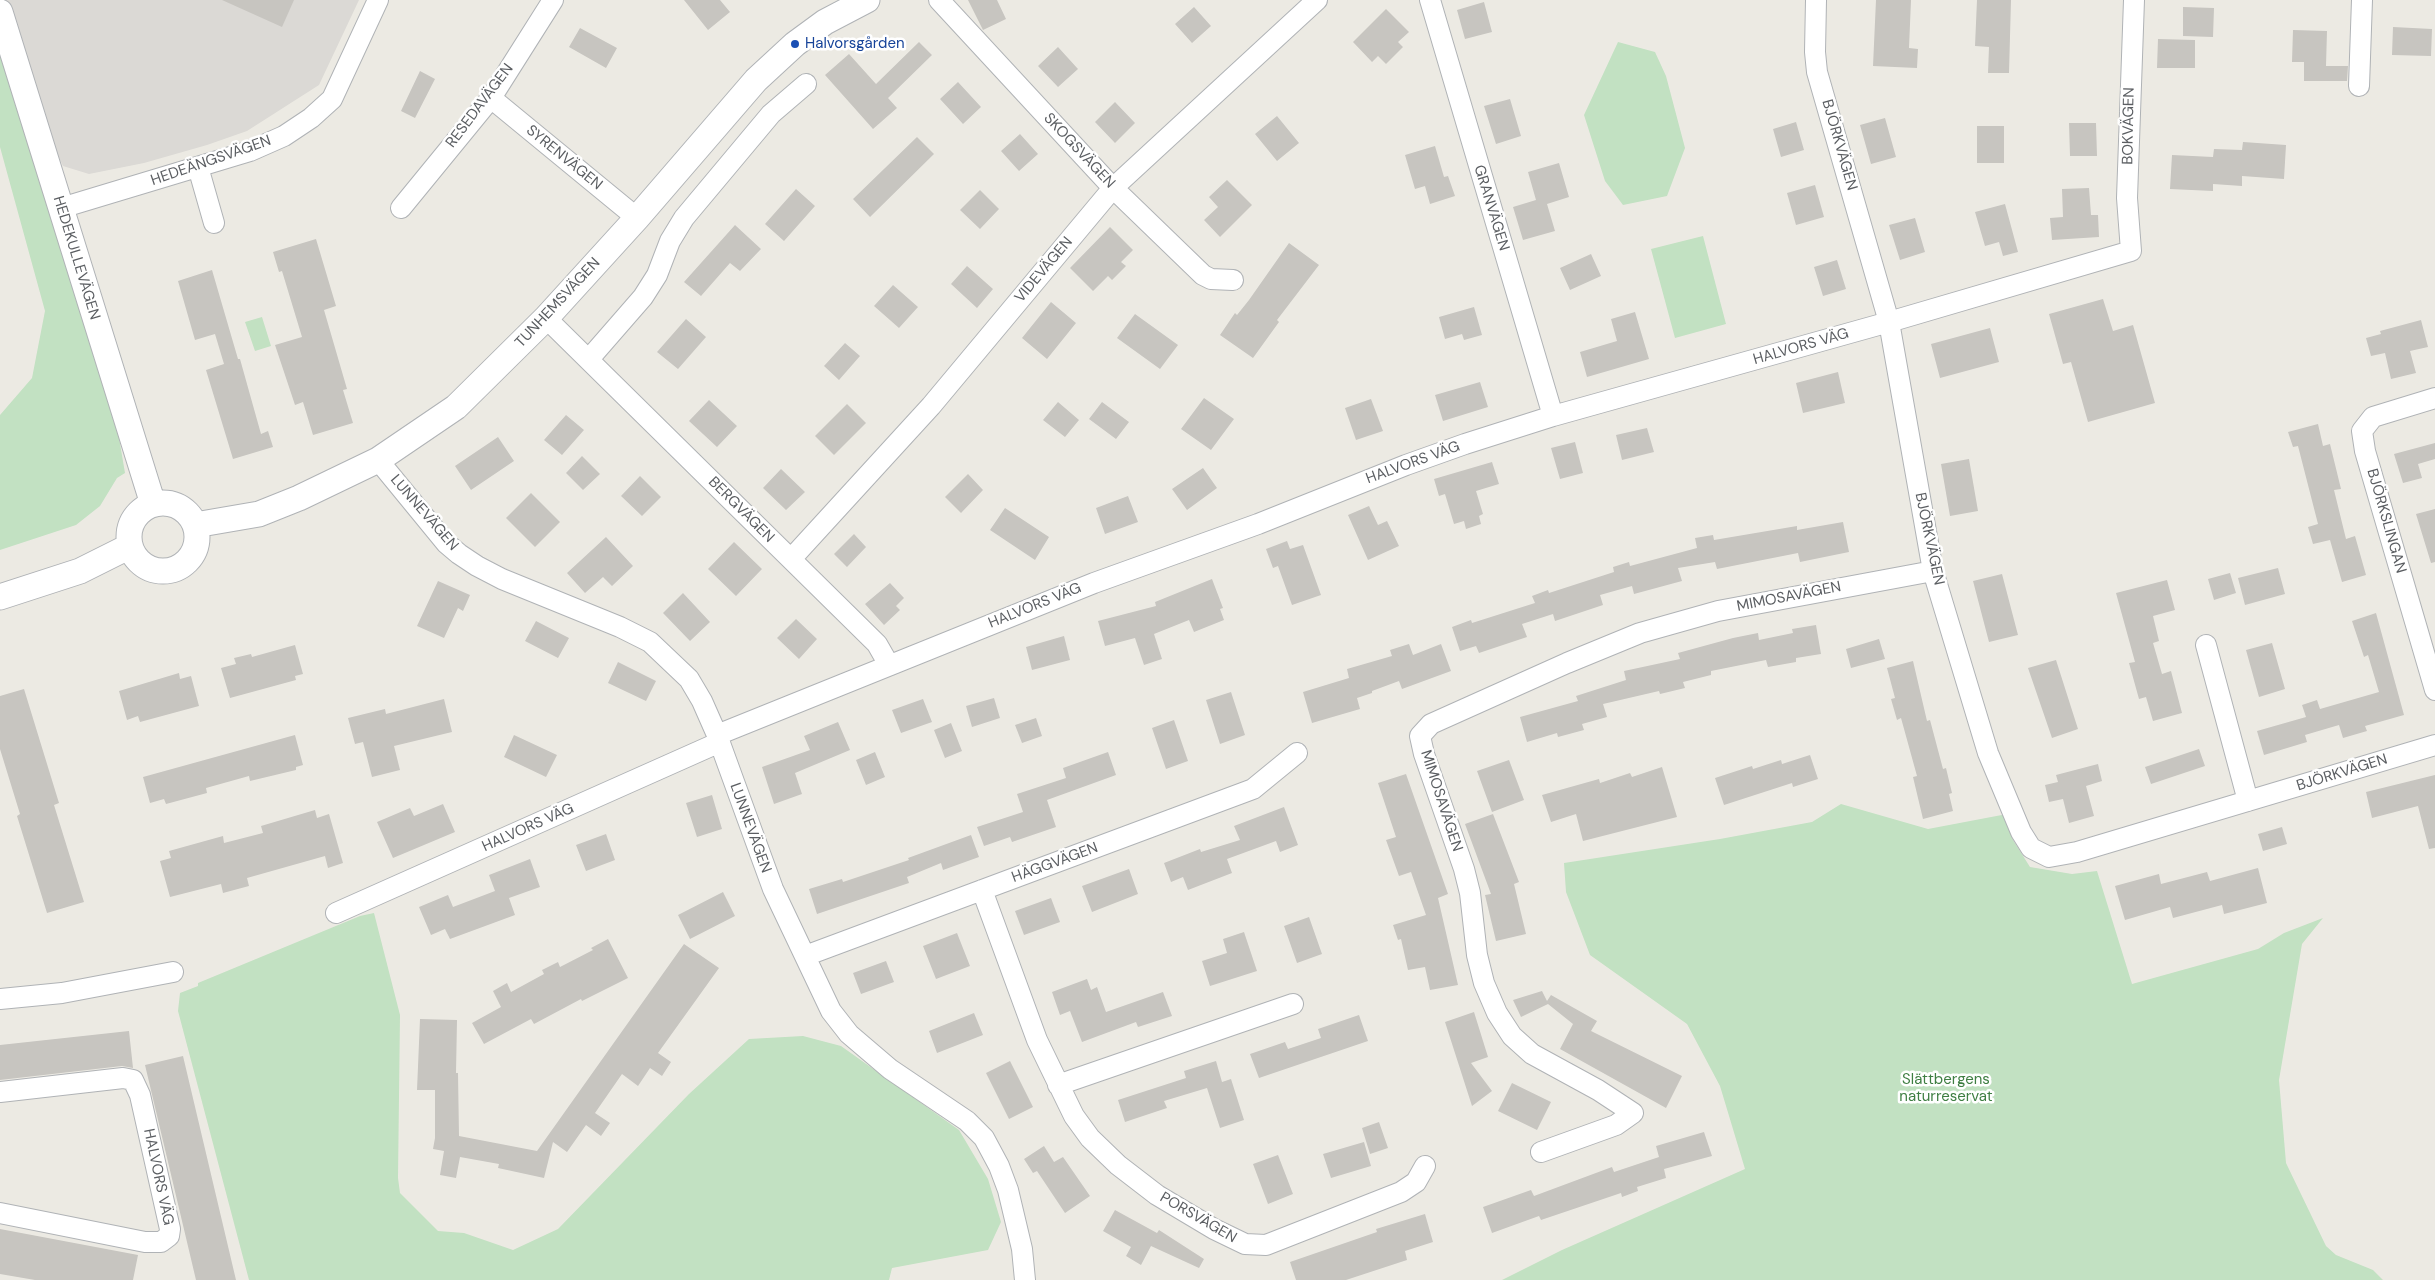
<!DOCTYPE html>
<meta charset="utf-8">
<style>
body{margin:0}
canvas{display:block;background:#eceae3}
</style>
<canvas width="2435" height="1280"></canvas>
<script>
const c = document.querySelector('canvas').getContext('2d');
c.lineJoin = 'round';
function fillPath(path, color) {
  c.fillStyle = color;
  c.fill(path, 'evenodd');
}
function shape(rows) {
  const path = new Path2D();
  for (const r of rows) {
    if (r.length === 3) {
      path.moveTo(r[0] + r[2], r[1]);
      path.arc(r[0], r[1], r[2], 0, 2 * Math.PI);
      continue;
    }
    path.moveTo(r[0], r[1]);
    for (let i = 2; i < r.length; i += 2) path.lineTo(r[i], r[i + 1]);
  }
  return path;
}
function strokePath(path, color, width, dash) {
  c.strokeStyle = color;
  c.lineWidth = width;
  c.lineCap = dash ? 'butt' : 'round';
  c.setLineDash(dash || []);
  c.stroke(path);
}
function label(font, color, halo, rows, align = 'center') {
  c.font = font + ' "DM Sans",sans-serif';
  c.lineWidth = 5;
  c.setLineDash([]);
  c.textBaseline = 'middle';
  c.strokeStyle = halo;
  c.fillStyle = color;
  for (const [text, x, y, turn = 0] of rows) {
    c.save();
    c.translate(x, y);
    c.rotate((+turn || 0) * Math.PI / 180);
    c.textAlign = isNaN(turn) ? turn : align;
    if (halo) c.strokeText(text, 0, 0);
    c.fillText(text, 0, 0);
    c.restore();
  }
}
fillPath(shape([
 [7,0,359,0,319,85,247,131,207,145,144,163,89,174,63,166,47,133]
]), '#dbd9d5');
fillPath(shape([
 [1618,42,1655,52,1666,76,1685,148,1667,196,1623,205,1605,181,1584,115],
 [0,51,117,426,125,473,117,478,100,506,76,525,0,550,0,415,32,378,45,311,0,147],
 [1703,236,1726,324,1675,338,1651,249],
 [262,317,271,346,255,351,245,322],
 [1841,804,1928,829,2007,814,2013,840,2030,867,2072,874,2097,871,2132,984,2258,949,2284,933,2323,918,2302,944,2279,1080,2286,1163,2326,1246,2336,1255,2373,1270,2383,1280,1502,1280,1562,1250,1745,1169,1720,1086,1687,1024,1590,955,1566,892,1564,863,1720,839,1812,822],
 [374,913,400,1015,398,1178,400,1193,438,1231,464,1233,513,1250,558,1229,689,1094,749,1039,803,1036,841,1046,959,1130,988,1179,1001,1222,988,1250,892,1268,889,1280,249,1280,178,1011,180,993,198,986,198,983,360,916]
]), '#c2e1c2');
fillPath(shape([
 [222,0,294,0,282,27],
 [684,0,720,0,730,12,708,30],
 [968,0,997,0,1006,19,983,30],
 [1876,0,1911,0,1909,48,1918,49,1917,68,1873,66],
 [1977,0,2011,0,2009,73,1988,73,1989,47,1975,46],
 [1484,2,1492,32,1465,39,1457,10],
 [1194,7,1211,26,1192,43,1175,24],
 [2183,7,2214,8,2213,37,2183,36],
 [1386,9,1409,32,1398,42,1403,47,1386,64,1378,56,1372,62,1353,42],
 [2393,27,2432,29,2431,56,2392,55],
 [580,28,617,48,606,68,569,47],
 [2293,30,2327,31,2326,66,2348,66,2347,81,2304,81,2304,62,2292,62],
 [2158,39,2195,40,2195,68,2157,68],
 [919,42,932,55,888,98,897,108,873,129,825,75,849,54,876,84],
 [1058,47,1078,69,1058,87,1038,66],
 [420,71,435,79,415,118,401,111],
 [958,82,981,107,963,124,940,99],
 [1510,99,1521,136,1496,144,1484,106],
 [1115,102,1135,123,1115,143,1095,122],
 [1277,116,1299,143,1277,161,1255,134],
 [1885,118,1896,157,1871,164,1860,125],
 [1796,122,1804,150,1781,157,1773,129],
 [2069,123,2096,123,2097,156,2070,156],
 [1977,126,2004,126,2004,163,1977,163],
 [1020,134,1038,154,1019,171,1001,151],
 [917,137,934,154,870,217,853,199],
 [2243,142,2286,145,2284,179,2242,176,2242,186,2213,184,2213,191,2170,189,2172,155,2213,157,2214,149,2242,150],
 [1435,146,1444,177,1448,176,1455,196,1430,204,1425,186,1415,189,1405,155],
 [1559,163,1569,197,1547,204,1555,231,1523,240,1513,207,1536,200,1528,172],
 [1227,180,1252,205,1220,237,1204,220,1218,207,1209,197],
 [1815,185,1824,217,1796,225,1787,193],
 [2089,188,2091,215,2098,215,2099,237,2052,240,2050,218,2063,217,2062,189],
 [796,189,815,206,784,241,765,224],
 [980,190,999,209,980,229,960,210],
 [2005,204,2018,252,2003,256,1999,242,1985,246,1975,212],
 [1915,218,1925,252,1900,260,1889,225],
 [735,225,761,249,740,271,730,263,701,296,684,282],
 [1110,227,1133,250,1121,262,1126,266,1112,280,1108,276,1093,291,1070,268],
 [316,239,336,306,324,310,347,389,343,390,353,423,313,435,303,402,295,405,275,345,302,337,282,271,279,272,273,252],
 [1289,243,1319,265,1277,320,1279,322,1253,358,1220,335,1235,313,1237,315,1249,300],
 [1591,254,1601,276,1570,290,1560,268],
 [1837,260,1846,289,1823,296,1814,267],
 [967,266,993,289,977,308,951,284],
 [212,270,238,359,240,359,261,434,268,431,273,447,233,459,206,370,224,364,215,334,195,340,178,281],
 [893,285,918,307,899,328,874,306],
 [2103,299,2113,331,2133,325,2155,403,2088,422,2071,362,2063,364,2049,314],
 [1051,302,1076,323,1047,359,1022,338],
 [1474,307,1482,335,1464,340,1462,334,1445,339,1439,317],
 [1635,312,1649,359,1587,377,1580,352,1617,341,1611,319],
 [1135,314,1178,345,1160,369,1117,338],
 [686,319,706,337,678,369,657,352],
 [2421,320,2428,347,2410,351,2416,373,2391,379,2385,353,2371,356,2366,338,2381,334,2380,331],
 [1990,328,1999,362,1940,378,1931,344],
 [845,343,860,356,839,380,824,366],
 [1838,372,1845,403,1803,413,1796,383],
 [1480,382,1488,407,1443,421,1435,395],
 [1204,398,1234,419,1211,450,1181,429],
 [1371,399,1383,431,1356,440,1345,408],
 [709,400,737,426,717,447,689,421],
 [1058,402,1079,420,1065,437,1043,420],
 [1102,402,1129,422,1116,439,1089,419],
 [847,404,866,423,834,455,815,436],
 [566,415,584,430,562,455,544,440],
 [2318,424,2323,446,2330,444,2341,489,2334,490,2346,539,2355,536,2366,575,2342,582,2330,540,2313,544,2308,527,2318,524,2298,446,2293,447,2288,432],
 [1647,428,1654,452,1622,460,1616,435],
 [498,437,514,461,471,490,455,466],
 [1575,442,1583,473,1560,479,1551,448],
 [2435,443,2435,459,2418,464,2422,478,2403,483,2394,454],
 [582,456,600,474,583,490,566,473],
 [1969,459,1978,511,1950,516,1941,464],
 [1492,462,1499,484,1476,491,1483,514,1479,516,1481,524,1466,529,1464,521,1454,524,1445,494,1439,496,1434,479],
 [1203,468,1217,488,1187,510,1172,489],
 [781,469,805,492,786,510,763,488],
 [968,474,983,490,961,513,945,497],
 [640,476,661,497,642,516,621,496],
 [531,493,560,522,535,547,506,518],
 [1128,496,1138,522,1105,534,1096,508],
 [1369,506,1378,525,1387,521,1399,546,1368,560,1348,515],
 [1005,508,1049,537,1035,560,990,530],
 [2435,509,2435,562,2431,563,2416,514],
 [1843,522,1849,552,1800,562,1798,553,1717,569,1715,562,1678,568,1682,581,1634,594,1632,586,1600,595,1603,605,1555,621,1553,614,1522,624,1527,637,1479,653,1476,646,1460,651,1452,627,1471,620,1472,623,1535,603,1532,596,1548,590,1549,593,1614,572,1613,567,1629,562,1630,566,1697,548,1695,538,1713,535,1714,540,1797,526,1797,530],
 [854,534,866,547,847,567,834,554],
 [606,537,633,566,612,586,603,577,585,593,567,573],
 [1287,541,1290,549,1303,545,1321,595,1292,605,1278,566,1273,568,1266,549],
 [734,542,762,569,736,596,708,569],
 [2278,568,2285,594,2245,605,2238,578],
 [2230,573,2236,593,2214,600,2208,579],
 [2002,574,2018,635,1989,642,1973,581],
 [1212,579,1223,608,1220,609,1224,620,1194,632,1189,620,1154,634,1162,659,1144,665,1135,638,1105,646,1098,621,1156,606,1155,602],
 [2167,580,2175,610,2153,616,2159,641,2153,643,2162,674,2171,671,2182,713,2153,721,2146,697,2139,699,2129,663,2135,662,2116,593],
 [438,581,470,595,463,611,458,608,444,638,417,626],
 [890,583,904,598,896,606,900,610,884,625,865,604],
 [683,593,710,622,690,641,663,613],
 [2376,613,2404,715,2365,726,2367,731,2343,738,2339,725,2305,735,2307,742,2264,755,2257,731,2306,717,2302,705,2317,700,2320,709,2379,692,2368,655,2364,657,2352,621],
 [796,619,817,639,799,659,777,638],
 [536,621,569,638,558,658,525,641],
 [1816,625,1821,654,1796,658,1796,662,1768,667,1766,660,1711,671,1711,675,1683,682,1685,688,1660,694,1659,691,1603,704,1607,717,1582,724,1584,730,1558,737,1557,733,1527,742,1520,717,1578,701,1576,696,1626,680,1624,671,1680,659,1678,653,1733,638,1758,633,1759,640,1793,633,1792,629],
 [1064,636,1070,660,1032,670,1026,647],
 [1879,639,1885,659,1851,668,1846,649],
 [2272,643,2285,689,2259,697,2246,650],
 [1409,644,1413,655,1441,644,1451,671,1402,689,1399,681,1372,691,1372,693,1357,698,1360,709,1312,723,1303,692,1349,678,1347,669,1392,656,1390,650],
 [295,645,303,674,295,676,296,680,230,698,221,668,236,664,234,658,251,654,252,657],
 [2056,660,2078,729,2052,738,2028,668],
 [1913,661,1927,721,1930,720,1943,769,1946,768,1952,793,1949,794,1953,811,1923,819,1913,777,1917,776,1901,718,1897,720,1891,699,1895,698,1887,668],
 [618,662,656,681,646,701,608,683],
 [179,673,180,679,191,676,199,706,140,722,138,716,127,720,119,691],
 [24,689,59,803,54,805,84,902,47,913,17,816,20,814,0,749,0,696],
 [1231,692,1245,735,1220,744,1206,700],
 [994,698,1000,718,972,727,966,706],
 [444,699,452,732,394,746,400,770,372,777,363,742,355,744,348,718,385,709,386,714],
 [923,699,932,722,901,733,892,710],
 [1036,718,1042,736,1022,743,1015,725],
 [1174,720,1188,761,1166,769,1152,728],
 [838,722,850,750,795,773,802,794,774,804,762,767,810,750,804,736],
 [951,723,962,751,945,758,934,730],
 [295,735,303,765,296,767,296,770,250,781,249,776,206,788,207,793,166,804,164,799,150,803,143,777],
 [514,735,557,755,546,777,504,757],
 [2199,749,2205,766,2151,784,2145,767],
 [875,752,885,777,866,785,856,760],
 [1108,752,1116,775,1047,800,1056,827,1012,842,1010,837,984,846,977,827,1023,812,1017,794,1066,778,1063,768],
 [1810,755,1818,779,1793,787,1792,783,1724,805,1715,778,1752,766,1753,769,1781,760,1782,764],
 [1509,760,1524,800,1492,812,1477,771],
 [2098,764,2102,781,2086,786,2094,816,2069,823,2063,799,2049,802,2045,785,2058,782,2056,775],
 [1662,767,1677,817,1583,841,1576,814,1551,822,1542,795,1599,779,1600,783,1630,773,1632,777],
 [1406,774,1448,894,1438,898,1458,985,1430,990,1425,967,1408,970,1401,939,1398,940,1393,925,1426,915,1411,872,1399,876,1386,840,1396,837,1378,783],
 [2435,775,2435,848,2429,849,2418,806,2372,818,2366,792],
 [712,795,722,829,697,837,686,803],
 [443,804,455,832,393,858,377,822,410,808,414,816],
 [1284,807,1298,845,1280,852,1276,841,1227,859,1232,873,1188,890,1183,877,1171,882,1164,863,1200,849,1201,852,1240,840,1234,826],
 [315,810,317,818,329,814,343,863,328,868,325,856,247,878,249,886,223,893,221,884,170,897,160,861,171,858,169,851,223,836,224,843,263,833,261,826],
 [1493,814,1519,882,1514,884,1526,934,1496,941,1485,895,1491,894,1465,824],
 [2282,827,2287,844,2263,851,2258,834],
 [606,834,615,860,586,871,576,845],
 [971,835,979,857,943,870,941,863,907,877,909,883,817,914,809,889,842,879,843,882,909,860,908,858],
 [530,859,540,887,509,898,515,915,450,939,445,929,431,935,419,907,448,895,453,907,495,891,489,875],
 [2258,868,2267,903,2224,914,2222,905,2173,918,2170,907,2125,920,2115,886,2159,874,2161,884,2207,872,2210,881],
 [1129,869,1138,894,1092,912,1082,886],
 [723,892,735,916,690,939,678,915],
 [1051,898,1060,922,1024,935,1015,911],
 [1309,917,1322,954,1297,963,1284,926],
 [1244,932,1257,971,1210,986,1202,961,1227,953,1223,939],
 [957,933,970,966,936,979,923,946],
 [608,939,628,978,582,1001,581,999,534,1024,531,1019,484,1044,472,1023,501,1007,493,991,507,983,511,992,544,974,542,970,558,962,560,967,593,950,591,948],
 [684,944,719,968,658,1053,671,1062,662,1076,650,1068,638,1086,622,1074,595,1113,610,1123,601,1136,586,1125,567,1152,553,1142,544,1178,498,1168,499,1164,460,1157,456,1178,440,1175,444,1151,433,1149,435,1138,435,1090,417,1090,420,1019,457,1020,456,1073,458,1073,459,1136,537,1151],
 [886,961,894,982,861,994,853,973],
 [1087,979,1091,990,1097,987,1106,1012,1163,992,1172,1016,1138,1027,1136,1022,1082,1042,1070,1011,1060,1015,1052,992],
 [1542,991,1547,1001,1551,995,1597,1021,1591,1031,1682,1076,1666,1108,1560,1049,1573,1024,1548,1004,1521,1017,1513,1000],
 [1474,1012,1488,1057,1471,1063,1492,1091,1472,1106,1445,1022],
 [974,1013,983,1035,937,1053,929,1031],
 [1359,1015,1368,1041,1259,1078,1250,1054,1285,1042,1288,1049,1321,1038,1318,1029],
 [129,1031,133,1068,122,1066,0,1080,0,1045],
 [183,1056,236,1280,196,1280,145,1065],
 [1010,1061,1033,1107,1009,1119,986,1073],
 [1216,1061,1222,1082,1231,1079,1244,1120,1220,1128,1207,1088,1164,1101,1167,1108,1125,1122,1118,1100,1186,1078,1184,1071],
 [1512,1083,1551,1102,1537,1130,1498,1111],
 [1379,1122,1388,1148,1370,1154,1362,1128],
 [1704,1132,1712,1156,1664,1169,1666,1178,1637,1187,1638,1191,1622,1197,1621,1193,1541,1220,1539,1216,1492,1233,1483,1207,1531,1190,1534,1196,1612,1167,1614,1172,1659,1157,1656,1146],
 [1364,1142,1371,1166,1331,1178,1323,1154],
 [1044,1146,1054,1162,1063,1157,1090,1196,1065,1213,1037,1171,1033,1173,1024,1159],
 [1278,1155,1293,1194,1268,1204,1253,1164],
 [1115,1210,1157,1233,1159,1230,1204,1259,1199,1268,1151,1246,1141,1265,1126,1256,1131,1247,1103,1231],
 [1425,1214,1433,1242,1405,1251,1407,1260,1346,1280,1296,1280,1290,1262,1377,1232,1376,1229],
 [0,1229,138,1255,133,1280,35,1280,0,1274]
]), '#c7c5c0');
const minor = shape([
 [939,0,1113,188,1203,275,1211,279,1233,280],
 [1430,0,1553,416],
 [1816,0,1815,52,1817,72,1889,322,1933,571,1988,753,2021,832,2031,848,2049,857,2077,852,2435,745],
 [2359,86,2362,0],
 [491,98,637,218],
 [198,167,214,223],
 [61,208,250,151,284,136,311,118,332,99,378,0],
 [401,208,491,98,553,0],
 [546,318,877,644,889,665],
 [589,359,643,297,657,275,670,241,684,218,771,114,806,84],
 [2435,398,2373,417,2362,431,2365,451,2435,690],
 [378,460,446,543,459,554,477,566,502,579,620,627,650,642,689,679,702,701,717,735,773,889,831,1011,849,1034,890,1069,967,1121,984,1138,999,1166,1008,1190,1022,1249,1025,1280],
 [791,559,931,406,1113,188,1317,0],
 [2206,645,2248,801],
 [717,735,1094,583,1258,524,1406,465,1465,444,1553,416,1889,322,2131,251,2127,198,2134,0],
 [982,890,1037,1040,1074,1116,1090,1138,1118,1165,1157,1195,1214,1229,1245,1244,1266,1245,1401,1192,1416,1182,1425,1166],
 [336,913,720,742],
 [805,956,1253,789,1297,753],
 [0,999,62,993,173,972],
 [1058,1085,1293,1004],
 [0,1092,123,1078,133,1080,140,1095,170,1229,169,1236,161,1242,145,1242,0,1213],
 [1541,1152,1616,1125,1633,1113,1598,1090,1532,1054,1512,1036,1497,1013,1484,983,1477,955,1470,893,1464,869,1424,754,1420,736,1431,724,1567,663,1640,633,1718,611,1933,571]
]);
const tertiary = shape([
 [0,12,153,504],
 [163,537,34],
 [195,525,259,514,299,498,378,460,456,407,546,318,637,218,756,80,795,44,825,22,867,0],
 [0,597,80,571,130,546]
]);
strokePath(minor, '#b0b3b6', 22);
strokePath(tertiary, '#b0b3b6', 27);
strokePath(minor, '#fff', 20);
strokePath(tertiary, '#fff', 25);
for (const [x, y, r, color] of [
 [795,44,5,"#1a4fb4"]
]) {
  const dot = new Path2D();
  dot.arc(x, y, r, 0, 2 * Math.PI);
  c.fillStyle = color;
  c.fill(dot);
  strokePath(dot, '#fff', 2);
}
label('15px', '#164399', '#fff', [
 ["Halvorsgården",805,44]
], 'left');
label('15px', '#5b5e62', '#fff', [
 ["RESEDAVÄGEN",480,106,-53],
 ["BOKVÄGEN",2129,126,-89],
 ["BJÖRKVÄGEN",1839,145,74],
 ["SKOGSVÄGEN",1079,151,47],
 ["SYRENVÄGEN",564,158,39],
 ["HEDEÄNGSVÄGEN",211,161,-19],
 ["GRANVÄGEN",1491,208,73],
 ["HEDEKULLEVÄGEN",76,258,73],
 ["VIDEVÄGEN",1044,270,-50],
 ["TUNHEMSVÄGEN",558,303,-47],
 ["HALVORS VÄG",1801,347,-16],
 ["HALVORS VÄG",1413,463,-20],
 ["BERGVÄGEN",741,510,45],
 ["LUNNEVÄGEN",424,513,49],
 ["BJÖRKSLINGAN",2386,521,74],
 ["BJÖRKVÄGEN",1929,539,78],
 ["MIMOSAVÄGEN",1789,597,-11],
 ["HALVORS VÄG",1035,606,-22],
 ["BJÖRKVÄGEN",2342,773,-17],
 ["MIMOSAVÄGEN",1441,801,72],
 ["HALVORS VÄG",528,828,-24],
 ["LUNNEVÄGEN",750,828,70],
 ["HÄGGVÄGEN",1055,863,-20],
 ["HALVORS VÄG",158,1177,78],
 ["PORSVÄGEN",1198,1218,30]
]);
label('15px', '#3e7e42', '#fff', [
 ["Slättbergens",1946,1080],
 ["naturreservat",1946,1097]
]);
</script>
